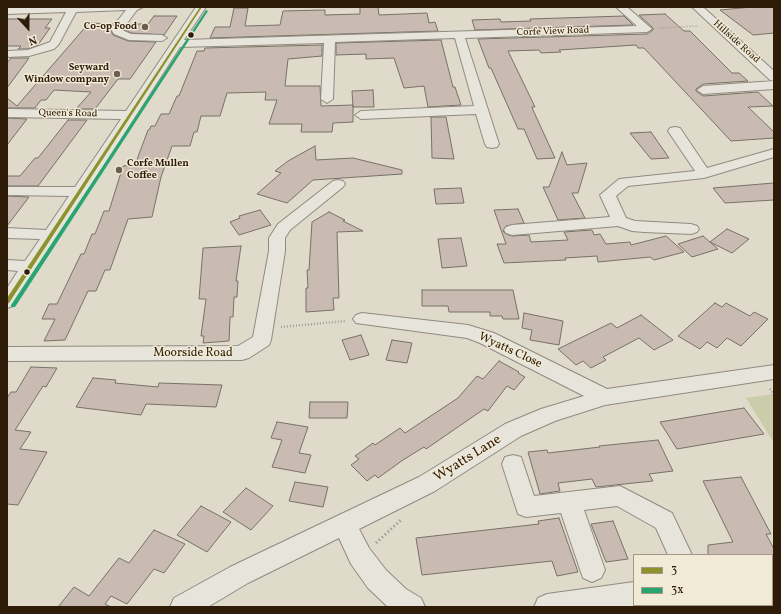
<!DOCTYPE html>
<style>
body{margin:0}
#map{position:relative;width:781px;height:614px;overflow:hidden;background:#dfdaca;font-family:Vollkorn,serif}
canvas{display:block}
.frame{position:absolute;inset:0;border:8px solid #2f1c08;pointer-events:none}
.legend{position:absolute;left:633px;top:554px;width:140px;height:52px;box-sizing:border-box;background:#f0ead7;border:1px solid #a39884;margin:0;padding:5px 7px;list-style:none;font-size:12px;color:#2f1c08}
.legend li{display:flex;align-items:center;gap:8px;height:20px}
.legend b{width:20px;border:1px solid #a39884}
.north{position:absolute;left:8px;top:8px;width:40px;height:40px;-webkit-text-stroke:3px #f0ead7;paint-order:stroke;rotate:159deg;font-size:11px;font-weight:700;line-height:16px;text-align:center;color:#2f1c08}
.north::after{content:'';display:block;margin:auto;width:14px;height:18px;background:#2f1c08;clip-path:polygon(50% 0,100% 100%,50% 72%,0 100%)}
</style>
<div id="map">
<canvas width="781" height="614"></canvas>
<div class="frame"></div>
<ul class="legend">
<li><b style="height:5px;background:#8e922c"></b>3</li>
<li><b style="height:5px;background:#29a572"></b>3x</li>
</ul>
<div class="north">N</div>
</div>
<script>
const c = document.querySelector('canvas').getContext('2d');
c.lineJoin = 'round';
function fillPath(path, color) {
  c.fillStyle = color;
  c.fill(path, 'evenodd');
}
function shape(rows) {
  const path = new Path2D();
  for (const r of rows) {
    path.moveTo(r[0], r[1]);
    for (let i = 2; i < r.length; i += 2) path.lineTo(r[i], r[i + 1]);
  }
  return path;
}
function strokePath(path, color, width, dash) {
  c.strokeStyle = color;
  c.lineWidth = width;
  c.lineCap = dash ? 'butt' : 'round';
  c.setLineDash(dash || []);
  c.stroke(path);
}
function label(font, color, halo, rows, align = 'center') {
  c.font = font + ' Vollkorn,serif';
  c.lineWidth = 3;
  c.setLineDash([]);
  c.textBaseline = 'middle';
  c.strokeStyle = halo;
  c.fillStyle = color;
  for (const [text, x, y, turn = 0] of rows) {
    c.save();
    c.translate(x, y);
    c.rotate((+turn || 0) * Math.PI / 180);
    c.textAlign = isNaN(turn) ? turn : align;
    if (halo) c.strokeText(text, 0, 0);
    c.fillText(text, 0, 0);
    c.restore();
  }
}
fillPath(shape([
 [774,394,774,443,746,398]
]), '#cbccaa');
const building = shape([
 [360,7,378,7,379,15,427,13,429,23,435,22,438,31,210,38,215,27,230,27,234,8,248,8,245,26,280,25,283,11,325,10,325,15,360,14,360,7],
 [752,7,774,7,774,33,753,35,720,10,752,7],
 [665,14,684,31,690,31,732,73,739,73,748,81,703,84,696,89,696,91,703,96,758,92,773,106,748,107,774,132,774,138,731,141,644,48,638,48,636,45,559,50,561,52,541,53,539,50,508,51,535,107,532,107,533,110,555,158,537,159,524,129,518,129,491,68,489,68,478,39,647,34,653,30,653,28,639,15,665,14],
 [154,16,177,16,164,35,131,33,124,29,128,24,148,24,154,16],
 [624,16,633,25,475,30,472,20,500,19,501,22,531,21,530,19,624,16],
 [7,19,52,19,45,28,50,28,38,45,28,49,18,49,21,46,7,46,7,19],
 [89,23,113,24,110,29,113,35,128,41,156,42,130,79,118,79,95,109,76,109,91,92,54,90,46,100,41,100,35,108,7,108,7,98,17,106,89,23],
 [441,40,453,87,455,87,461,105,428,107,424,86,404,88,394,58,366,59,366,54,336,55,336,43,441,40],
 [322,45,322,56,288,59,285,86,320,86,321,106,353,105,353,122,333,123,332,132,301,132,302,124,269,124,277,100,265,100,266,92,227,93,220,116,201,116,197,132,194,132,190,146,172,146,161,177,152,217,128,219,110,270,105,270,96,291,88,291,65,340,44,341,55,319,42,319,49,304,57,304,81,254,84,254,92,234,95,234,104,211,109,211,123,166,135,165,148,130,150,129,151,126,155,126,161,114,169,114,177,96,179,96,197,51,204,51,205,48,322,45],
 [11,58,29,58,7,88,7,63,11,58],
 [373,90,374,107,353,107,352,91,373,90],
 [431,117,446,117,454,159,432,158,431,117],
 [7,118,27,119,7,145,7,118],
 [68,120,87,120,38,186,7,186,7,176,20,176,35,158,38,158,68,120],
 [651,132,669,158,651,159,630,133,651,132],
 [315,146,316,160,353,158,402,170,402,174,313,180,287,203,257,194,281,173,275,171,288,161,315,146],
 [562,152,567,165,587,163,578,193,572,193,585,218,558,220,543,187,549,187,562,152],
 [774,183,774,200,725,203,713,188,774,183],
 [461,188,464,203,436,204,434,189,461,188],
 [7,196,29,197,7,226,7,196],
 [518,209,524,223,506,226,503,231,506,234,512,236,529,235,531,242,568,240,564,232,592,230,594,235,600,234,606,244,630,242,631,245,666,236,684,252,654,260,650,257,598,262,597,256,565,258,566,260,504,263,497,244,506,244,494,210,518,209],
 [260,210,271,225,239,235,230,222,240,218,239,216,260,210],
 [329,212,345,220,343,221,363,231,337,232,339,298,333,298,334,310,306,312,306,288,308,288,307,270,309,270,312,222,329,212],
 [727,229,749,239,732,253,710,242,727,229],
 [703,236,718,249,692,257,678,244,703,236],
 [461,238,467,266,442,268,438,239,461,238],
 [241,246,236,281,238,281,237,297,234,297,233,317,230,317,229,341,203,343,204,336,201,336,206,299,199,299,203,248,241,246],
 [422,290,513,290,519,319,503,319,502,316,490,316,490,312,449,312,448,306,422,306,422,290],
 [715,303,722,307,726,303,750,316,754,312,768,319,741,346,727,338,717,348,707,342,700,349,678,336,715,303],
 [524,313,563,321,559,345,530,340,532,330,522,328,524,313],
 [641,315,673,340,654,350,639,338,603,357,606,360,591,368,583,361,576,365,558,349,611,323,617,328,641,315],
 [361,335,369,355,350,360,342,340,361,335],
 [392,340,412,343,407,363,386,360,392,340],
 [499,361,519,372,518,373,525,377,514,390,507,386,488,411,484,409,426,449,424,447,403,460,378,478,375,475,367,481,351,465,359,459,355,456,373,443,375,445,400,428,405,433,458,398,477,376,483,379,499,361],
 [31,367,57,368,46,387,43,386,15,430,31,432,20,449,47,452,18,505,7,504,7,398,11,392,16,392,31,367],
 [93,378,116,380,115,383,158,387,159,383,222,385,216,407,146,404,141,415,76,407,93,378],
 [310,402,348,402,347,418,309,418,310,402],
 [744,408,764,434,677,449,660,422,744,408],
 [277,422,308,427,299,453,311,455,305,473,272,467,282,440,271,438,277,422],
 [658,440,673,471,649,474,653,481,596,487,592,479,558,483,560,491,540,494,528,452,547,450,548,453,600,447,599,446,658,440],
 [741,477,771,534,766,534,774,549,774,555,708,555,708,545,733,542,703,481,741,477],
 [295,482,328,487,323,507,289,501,295,482],
 [246,488,273,506,251,530,223,512,246,488],
 [201,506,231,522,207,552,177,535,201,506],
 [559,518,578,572,557,576,552,561,422,575,416,538,539,524,538,521,559,518],
 [613,521,628,559,606,562,591,524,613,521],
 [154,530,185,544,164,573,154,569,127,604,111,596,105,604,111,607,58,607,74,587,89,596,119,558,129,563,154,530]
]);
fillPath(building, '#c9bbb1');
strokePath(building, '#777266', 1);
const minor = shape([
 [39,7,143,7,137,10,122,30,131,34,162,35,167,38,162,41,129,40,114,34,111,29,126,10,76,12,59,44,54,49,29,56,7,57,7,51,28,50,50,42,66,12,7,14,7,8,39,7],
 [196,7,206,7,184,40,637,26,616,7,627,7,652,29,647,32,465,38,499,144,497,147,492,148,487,147,485,144,476,114,361,119,355,115,361,111,474,106,455,38,335,42,333,99,327,103,321,99,324,43,180,47,13,306,7,308,7,288,18,271,7,270,7,260,25,261,40,239,7,238,7,228,46,230,69,196,7,195,7,187,75,187,121,119,7,117,7,109,126,111,196,7],
 [692,7,703,7,774,71,774,81,770,80,692,7],
 [774,81,774,89,703,94,697,90,703,86,774,81],
 [675,127,680,128,707,168,774,149,774,157,704,178,628,186,616,196,626,218,635,221,691,224,697,226,699,229,697,232,691,234,644,232,632,231,618,226,512,235,506,233,504,230,506,227,512,225,610,217,600,195,619,179,695,171,668,131,670,128,675,127],
 [338,180,343,181,345,184,343,187,290,230,285,238,285,251,271,340,269,345,249,358,242,360,7,361,7,347,238,346,253,337,269,251,269,238,278,224,333,181,338,180],
 [362,313,468,325,494,333,607,389,774,365,774,379,605,405,555,421,521,436,435,491,359,529,369,548,386,570,406,589,421,598,425,607,388,607,368,588,351,564,339,538,248,583,208,607,170,607,174,598,230,567,419,477,505,424,541,409,584,396,480,343,467,338,356,323,353,319,356,315,362,313],
 [513,455,521,457,534,496,620,486,672,513,692,555,668,555,656,528,617,506,584,510,605,570,601,578,592,582,583,578,561,513,526,517,518,514,502,464,505,457,513,455],
 [634,582,634,605,640,605,635,607,534,607,538,598,547,594,634,582],
 [690,605,716,605,717,607,691,607,690,605]
]);
strokePath(minor, '#908b80', 2);
strokePath(shape([
 [659,28,698,26]
]), '#a49f97', 1.5, [0.5, 1]);
strokePath(shape([
 [281,327,346,321],
 [770,389,774,395]
]), '#a49f97', 2.5, [1, 2]);
strokePath(shape([
 [376,543,402,519]
]), '#a49f97', 3, [1.5, 2.5]);
fillPath(minor, '#e7e4dc');
fillPath(shape([
 [200,7,202,7,9,303,7,304,7,298,200,7]
]), '#8e922c');
fillPath(shape([
 [206,10,208,11,15,307,11,307,11,305,206,10]
]), '#29a572');
for (const [x, y, r, color] of [
 [145,27,4,"#6d5e4c"],
 [191,35,3.5,"#2f1c08"],
 [117,74,4,"#6d5e4c"],
 [119,170,4,"#6d5e4c"],
 [27,272,3.5,"#2f1c08"]
]) {
  const dot = new Path2D();
  dot.arc(x, y, r, 0, 2 * Math.PI);
  c.fillStyle = color;
  c.fill(dot);
  strokePath(dot, '#f0ead7', 1.5);
}
label('bold 10px', '#2f1c08', '#f0ead7', [
 ["Co-op Food",137,27],
 ["Seyward",109,68],
 ["Window company",109,80],
 ["Corfe Mullen",127,164,"left"],
 ["Coffee",127,176,"left"]
], 'right');
label('10px', '#2f1c08', '#f0ead7', [
 ["Corfe View Road",553,32,-2],
 ["Hillside Road",736,42,42],
 ["Queen's Road",68,114,1]
]);
label('12px', '#2f1c08', '#f0ead7', [
 ["Wyatts Close",510,351,25],
 ["Moorside Road",193,354]
]);
label('14px', '#2f1c08', '#f0ead7', [
 ["Wyatts Lane",468,459,-32]
]);
</script>
